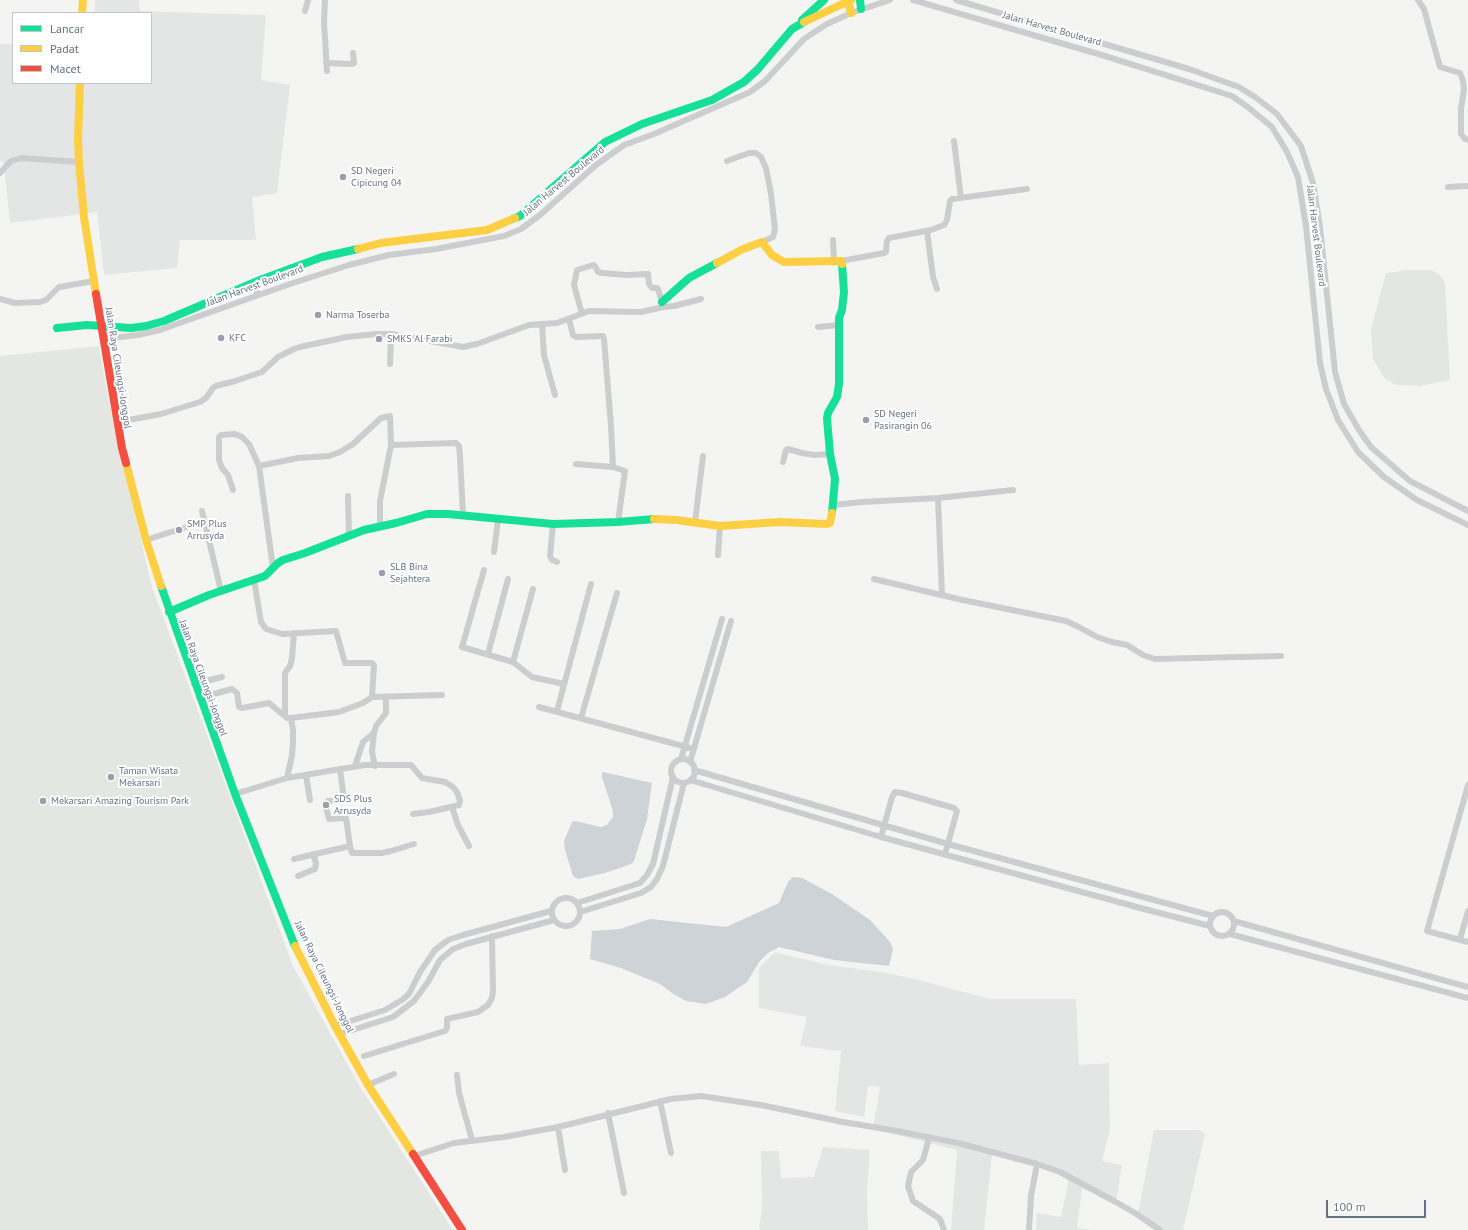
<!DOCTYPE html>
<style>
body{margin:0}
#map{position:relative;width:1468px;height:1230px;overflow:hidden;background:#f4f5f3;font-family:"PT Sans",sans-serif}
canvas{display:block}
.legend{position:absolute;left:12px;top:12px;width:140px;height:72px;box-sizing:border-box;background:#fff;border:1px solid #c1c6cd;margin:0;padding:5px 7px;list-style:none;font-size:12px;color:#657182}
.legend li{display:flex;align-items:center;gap:8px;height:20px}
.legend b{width:20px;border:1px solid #c1c6cd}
.scale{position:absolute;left:1326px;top:1200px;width:100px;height:18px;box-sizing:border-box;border:2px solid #657182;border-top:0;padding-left:5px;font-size:12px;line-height:14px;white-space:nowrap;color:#657182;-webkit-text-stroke:3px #fff;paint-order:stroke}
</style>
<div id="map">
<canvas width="1468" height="1230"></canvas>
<ul class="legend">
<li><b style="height:5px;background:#16e098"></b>Lancar</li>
<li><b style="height:5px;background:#ffcf43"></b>Padat</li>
<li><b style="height:5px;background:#f24e42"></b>Macet</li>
</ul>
<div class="scale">100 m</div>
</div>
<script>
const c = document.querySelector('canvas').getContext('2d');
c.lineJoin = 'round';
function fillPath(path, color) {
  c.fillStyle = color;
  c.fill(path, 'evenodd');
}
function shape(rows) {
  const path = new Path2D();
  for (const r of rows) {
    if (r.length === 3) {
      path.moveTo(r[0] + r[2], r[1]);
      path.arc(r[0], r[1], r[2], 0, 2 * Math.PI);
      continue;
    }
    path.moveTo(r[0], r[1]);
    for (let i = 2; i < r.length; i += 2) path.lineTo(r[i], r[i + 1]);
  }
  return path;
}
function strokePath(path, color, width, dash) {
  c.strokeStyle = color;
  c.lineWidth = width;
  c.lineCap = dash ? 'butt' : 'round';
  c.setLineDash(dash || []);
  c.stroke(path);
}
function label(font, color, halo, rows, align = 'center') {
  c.font = font + ' "PT Sans",sans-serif';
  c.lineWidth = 4;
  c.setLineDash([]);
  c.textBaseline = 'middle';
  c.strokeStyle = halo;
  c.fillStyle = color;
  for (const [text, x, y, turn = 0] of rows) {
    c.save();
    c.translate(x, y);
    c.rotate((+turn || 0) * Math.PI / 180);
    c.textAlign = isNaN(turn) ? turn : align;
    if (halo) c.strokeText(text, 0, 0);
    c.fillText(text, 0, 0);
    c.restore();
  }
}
fillPath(shape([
 [95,0,139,0,140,11,266,15,261,80,290,85,277,193,252,197,256,240,180,240,177,268,104,275,97,212,10,223,4,164,0,160,0,44,13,44,13,83,151,83,151,13,95,13],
 [775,952,828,965,881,972,911,978,990,999,1076,999,1079,1065,1109,1063,1110,1129,1102,1161,1122,1165,1116,1203,1082,1188,1077,1228,1093,1230,1036,1230,1037,1213,1061,1217,1069,1178,1044,1166,992,1155,984,1230,951,1230,957,1150,873,1129,880,1087,868,1086,864,1117,835,1111,841,1051,800,1046,807,1017,759,1008,759,968],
 [1154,1130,1199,1130,1205,1134,1183,1230,1160,1230,1138,1214],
 [823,1147,870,1150,867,1192,868,1230,759,1230,762,1208,761,1151,779,1151,781,1178,814,1177]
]), '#e4e6e6');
fillPath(shape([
 [1408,270,1432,270,1439,274,1445,283,1450,380,1420,386,1397,385,1385,379,1373,359,1371,329,1386,273],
 [99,346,109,402,152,587,293,966,360,1087,453,1230,0,1230,0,356]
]), '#e4e7e1');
fillPath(shape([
 [603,772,652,783,647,819,634,861,631,864,605,873,578,879,573,876,565,850,564,841,572,822,575,821,601,827,607,825,613,817,613,811,602,777,602,773],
 [793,877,802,878,832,894,870,920,890,942,893,949,889,966,834,960,779,947,768,953,759,962,747,982,725,997,706,1004,686,1001,672,993,660,984,621,968,590,959,592,931,620,929,650,919,726,927,779,903,788,882]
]), '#cdd3d6');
strokePath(shape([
 [325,0,324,22,327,71],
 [913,0,1105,56,1232,96,1249,108,1272,127,1287,152,1298,177,1306,226,1320,363,1326,389,1338,420,1358,452,1384,477,1417,500,1468,525],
 [956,0,1189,69,1239,87,1255,97,1277,114,1301,146,1313,183,1320,227,1335,372,1344,404,1359,430,1371,447,1387,461,1410,481,1468,511],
 [1418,0,1424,9,1440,67,1460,73,1463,81,1464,89,1461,109,1461,134,1465,139,1468,140],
 [305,11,308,0],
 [326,63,352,64,354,63,353,53],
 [954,141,961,198],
 [727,161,749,153,756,153,761,157,766,168,771,194,775,229,773,237,762,242],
 [0,173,11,161,21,158,79,162],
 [1448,187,1468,186],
 [927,231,933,277,937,289],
 [833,240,834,261],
 [841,261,884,253,886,252,887,241,889,238,931,230,944,225,947,220,950,201,952,199,1027,189],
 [253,283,258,295],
 [0,299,15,303,40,302,46,300,59,287,94,281],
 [582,314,574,285,577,270,593,265,595,266,598,272,602,273,626,275,648,274,649,284,652,288,657,288,658,289,663,305],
 [569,319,573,335,576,337,603,336,604,339,611,426,613,467],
 [542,324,544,355,555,395],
 [818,327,839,325],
 [103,339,138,335,160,330,290,284,349,265,389,255,436,249,504,236,521,229,540,215,596,165,624,145,654,134,750,92,765,81,804,39,816,31,827,24,851,13,890,0],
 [390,364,391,334],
 [117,422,161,414,200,402,206,398,213,388,216,386,235,381,262,372,278,357,294,349,300,347,347,337,376,334,391,334,463,347,477,344,529,325,557,323,589,311,641,312,663,307,674,306,701,299],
 [391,445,456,443,459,446,460,457,463,515],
 [783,462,786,450,788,449,802,453,814,455,830,454],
 [576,464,613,467,625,471,618,522],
 [259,466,298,458,329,456,340,452,353,444,381,418,390,416,391,445,380,501,380,526],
 [233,490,228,475,222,468,219,460,219,437,221,435,235,434,242,437,249,444,259,466,273,568],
 [348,496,349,536],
 [938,498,942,595],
 [833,505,862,502,938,498,1013,490],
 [202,511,221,591],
 [695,522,703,456],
 [553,524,550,556,552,560,557,562],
 [146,540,205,521],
 [494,552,498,519],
 [718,555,720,526],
 [484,570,462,647,513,662,532,677,564,684],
 [874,579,958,599,1066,621,1079,627,1097,637,1112,642,1127,645,1143,655,1155,659,1281,656],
 [254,580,261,622,266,629,282,634,336,631,345,663,372,663,374,665,372,697],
 [488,654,508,579],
 [513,662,533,589],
 [194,684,222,677],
 [199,698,232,689,237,693,239,707,242,708,269,703,287,718,291,718],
 [539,707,694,749],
 [557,711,591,584],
 [285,716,285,673,290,666,292,658,294,633],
 [581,718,617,593],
 [374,733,372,752,375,766],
 [681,759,722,619],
 [683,771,12],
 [690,762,731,621],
 [355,766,363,742,374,733,376,726,386,713,386,697],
 [694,770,948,844,1213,916],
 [306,775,310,800],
 [287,778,292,755,293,743,293,730,291,718,339,712,363,703,372,697,442,695],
 [690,780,881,837,1144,909,1210,926],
 [1468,785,1427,931,1468,942],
 [235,794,287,778,365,765,411,765,422,778,445,782,453,787,457,792,460,801,459,805,429,812,413,814],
 [452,807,458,825,469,846],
 [881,837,892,797,895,792,902,793,954,808,957,811,945,854],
 [350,846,352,853,382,853,391,851,414,844],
 [294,859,350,846,346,818,329,819,325,804,328,801,344,800,340,769],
 [298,876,315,869,316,863,313,854],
 [566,912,14],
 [577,903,640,883,647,875,653,864,673,777],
 [1222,924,12],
 [580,912,641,893,651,887,657,879,663,866,684,783],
 [1234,921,1468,987],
 [1230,934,1468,998],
 [1460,939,1468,911],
 [335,1026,385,1010,402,1000,409,994,420,972,435,950,448,940,463,935,551,911],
 [340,1034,393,1017,414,1001,428,982,440,960,453,949,466,944,554,920],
 [364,1056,445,1031,447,1028,447,1019,478,1012,488,1005,492,998,493,991,492,936],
 [457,1075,459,1093,472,1140],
 [368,1085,394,1074],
 [660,1101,671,1153],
 [608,1113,624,1193],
 [558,1127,565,1170],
 [929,1138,923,1160,911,1172,908,1186,913,1201,940,1219,944,1230],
 [414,1156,454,1143,504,1137,558,1127,671,1099,701,1096,761,1105,843,1122,897,1131,958,1143,1037,1164,1060,1172,1114,1201,1135,1213,1160,1230],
 [1029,1230,1031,1196,1037,1164]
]), '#cccdce', 6);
strokePath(shape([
 [860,0,861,9],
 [802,20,824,0],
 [515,218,520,216,605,142,642,124,712,100,744,82,758,69,792,29,804,22],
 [662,302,689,278,717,263],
 [57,328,87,325,131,328,146,326,164,321,260,280,322,257,358,249],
 [832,513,835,479,830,454,827,418,828,413,837,397,839,384,839,318,842,310,844,292,842,264],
 [161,586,235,794,295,946],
 [169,612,209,595,265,576,278,563,283,560,305,553,364,530,396,523,427,514,448,514,553,524,618,522,654,519]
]), '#16e098', 8);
strokePath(shape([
 [848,0,851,13],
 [82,13,83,0],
 [804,22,851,0],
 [80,83,78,139,79,162,84,217,96,294],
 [358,249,381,243,487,230,515,218],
 [717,263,743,249,762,242,772,255,784,262,841,261,842,264],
 [126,463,146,540,161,586],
 [654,519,677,520,720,526,780,522,826,524,830,523,832,513],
 [295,946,335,1026,368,1085,413,1154]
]), '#ffcf43', 8);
strokePath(shape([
 [96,294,122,448,126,463],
 [413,1154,462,1230]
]), '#f24e42', 8);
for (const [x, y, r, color] of [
 [343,177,4,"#979faa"],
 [318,315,4,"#979faa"],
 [221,338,4,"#979faa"],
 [379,339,4,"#979faa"],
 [866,420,4,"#979faa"],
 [179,530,4,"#979faa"],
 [382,573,4,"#979faa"],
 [111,777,4,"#979faa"],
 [43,801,4,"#979faa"],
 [326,805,4,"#979faa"]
]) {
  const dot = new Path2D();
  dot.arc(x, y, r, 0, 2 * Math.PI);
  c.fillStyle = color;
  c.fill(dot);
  strokePath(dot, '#fff', 1.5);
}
label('10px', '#657182', '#fff', [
 ["Jalan Harvest Boulevard",1052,29,16],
 ["Jalan Harvest Boulevard",564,181,-40],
 ["Jalan Harvest Boulevard",1316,236,83],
 ["Jalan Harvest Boulevard",255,286,-20],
 ["Jalan Raya Cileungsi-Jonggol",118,368,81],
 ["Jalan Raya Cileungsi-Jonggol",203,678,70],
 ["Jalan Raya Cileungsi-Jonggol",324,977,64]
]);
label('10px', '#657182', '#fff', [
 ["SD Negeri",351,171],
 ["Cipicung 04",351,183],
 ["Narma Toserba",326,315],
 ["KFC",229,338],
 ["SMKS Al Farabi",387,339],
 ["SD Negeri",874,414],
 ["Pasirangin 06",874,426],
 ["SMP Plus",187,524],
 ["Arrusyda",187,536],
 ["SLB Bina",390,567],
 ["Sejahtera",390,579],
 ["Taman Wisata",119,771],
 ["Mekarsari",119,783],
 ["SDS Plus",334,799],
 ["Arrusyda",334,811],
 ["Mekarsari Amazing Tourism Park",51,801]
], 'left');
</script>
